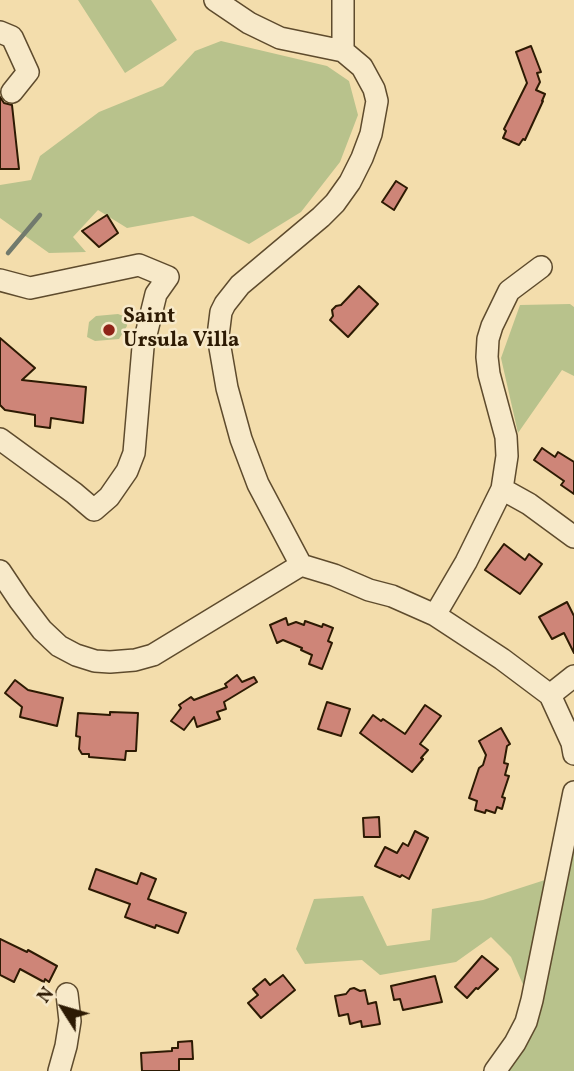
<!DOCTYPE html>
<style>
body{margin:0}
#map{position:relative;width:574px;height:1071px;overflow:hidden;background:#f3ddac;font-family:Vollkorn,serif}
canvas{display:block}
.north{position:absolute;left:28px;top:973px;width:70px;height:70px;-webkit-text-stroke:5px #f7e9c9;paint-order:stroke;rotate:307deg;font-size:19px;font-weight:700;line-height:28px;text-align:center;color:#2d1a03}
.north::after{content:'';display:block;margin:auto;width:24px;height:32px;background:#2d1a03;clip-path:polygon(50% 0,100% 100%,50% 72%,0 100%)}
</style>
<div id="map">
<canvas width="574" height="1071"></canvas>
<div class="north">N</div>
</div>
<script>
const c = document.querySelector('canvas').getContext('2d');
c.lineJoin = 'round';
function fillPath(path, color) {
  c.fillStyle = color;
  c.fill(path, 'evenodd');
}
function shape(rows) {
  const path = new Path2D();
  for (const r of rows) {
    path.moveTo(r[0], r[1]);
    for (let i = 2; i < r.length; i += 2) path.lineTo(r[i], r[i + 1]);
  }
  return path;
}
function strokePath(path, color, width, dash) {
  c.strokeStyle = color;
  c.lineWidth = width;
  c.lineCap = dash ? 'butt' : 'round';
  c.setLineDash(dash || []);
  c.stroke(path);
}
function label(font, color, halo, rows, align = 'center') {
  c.font = font + ' Vollkorn,serif';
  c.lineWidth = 5;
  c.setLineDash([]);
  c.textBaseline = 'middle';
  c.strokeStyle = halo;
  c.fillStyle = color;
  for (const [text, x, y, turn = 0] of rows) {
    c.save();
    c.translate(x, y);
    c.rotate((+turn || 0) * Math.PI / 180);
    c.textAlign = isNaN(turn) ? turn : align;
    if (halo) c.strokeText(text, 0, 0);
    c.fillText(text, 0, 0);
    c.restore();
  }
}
fillPath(shape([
 [78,0,151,0,177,40,125,73],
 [221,41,327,66,349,81,358,115,340,162,301,212,249,244,193,216,127,228,98,210,73,237,86,252,49,253,0,218,0,185,31,180,40,156,99,112,163,86,195,51],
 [570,304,574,307,574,376,562,370,518,433,501,358,520,305],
 [118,314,126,317,127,326,119,339,95,341,87,337,89,322,96,316],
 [574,792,574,1071,495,1071,515,1043],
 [548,879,525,989,511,957,491,937,456,962,380,975,362,960,305,964,296,949,314,899,363,896,387,946,430,940,432,909,483,900]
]), '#b8c28c');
strokePath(shape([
 [8,253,40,215]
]), '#717a6d', 4.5);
const building = shape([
 [531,46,541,72,537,73,540,82,536,90,545,94,542,101,543,101,525,140,523,139,519,145,503,138,506,131,504,129,527,83,516,52,531,46],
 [0,97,4,103,12,105,19,169,0,169,0,97],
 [396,181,407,188,394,210,382,202,396,181],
 [107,215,118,233,99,247,82,231,107,215],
 [359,286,378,304,348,337,330,320,333,316,332,310,336,306,341,305,359,286],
 [0,338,35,368,22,380,86,387,83,423,51,418,50,428,35,426,35,415,5,410,0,405,0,338],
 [542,448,555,457,558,452,574,462,574,494,561,485,564,481,534,460,542,448],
 [504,544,525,560,529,554,542,564,520,594,485,570,504,544],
 [567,602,574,616,574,653,564,633,552,639,539,617,567,602],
 [286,618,288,625,296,622,304,625,305,621,322,627,323,624,333,628,328,641,332,643,322,669,309,664,312,655,301,650,302,648,283,640,277,643,270,625,286,618],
 [237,675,242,682,254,677,257,682,224,702,226,709,217,712,220,719,197,727,194,717,184,730,171,721,181,708,179,705,191,697,194,700,227,687,225,684,237,675],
 [15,680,28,690,63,698,57,726,20,717,22,707,5,693,15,680],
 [327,702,350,709,341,736,318,729,327,702],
 [425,705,441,716,420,744,428,750,421,758,423,759,412,772,360,733,373,715,381,721,383,719,405,734,425,705],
 [110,712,138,713,136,751,126,751,125,760,89,757,89,754,82,754,79,749,80,737,76,736,78,713,110,715,110,712],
 [501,728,510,744,507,746,504,763,508,764,505,775,509,776,502,797,505,798,502,809,497,807,495,813,486,810,485,813,475,810,477,801,469,798,479,768,483,765,486,755,479,741,501,728],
 [379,817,380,837,364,837,363,818,379,817],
 [415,831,428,838,409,879,402,875,400,877,375,866,385,847,397,853,403,843,408,846,415,831],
 [96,869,137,884,141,873,156,879,148,899,186,913,178,933,156,925,155,928,125,917,130,904,89,889,96,869],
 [0,939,27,952,28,950,57,966,49,982,45,979,44,982,20,969,14,982,0,975,0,939],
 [482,956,498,969,478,989,476,988,467,998,455,987,482,956],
 [283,975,295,990,261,1018,248,1003,258,995,253,989,265,979,270,985,283,975],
 [435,976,442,1002,403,1010,400,999,394,1000,391,986,435,976],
 [354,988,360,991,365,990,368,1004,376,1002,380,1024,362,1027,361,1021,350,1024,348,1014,339,1016,335,996,346,994,350,989,354,988],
 [192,1041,193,1059,179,1059,179,1071,142,1071,141,1053,172,1051,172,1048,178,1048,178,1042,192,1041]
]);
fillPath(building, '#ce8578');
strokePath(building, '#2d1a03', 2);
const minor = shape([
 [215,0,249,23,280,38,343,51,362,67,374,89,377,101,371,134,362,158,350,182,335,203,321,217,240,285,225,304,221,312,218,336,227,388,241,439,258,484,301,565,334,575,369,590,392,596,435,615,502,659,550,695,572,743,574,754],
 [0,32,12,37,28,72,12,92],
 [343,51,343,0],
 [0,280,30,288,139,265,168,277,156,294,143,347,134,453,127,471,109,497,94,510,74,493,0,439],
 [502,489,529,504,574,537],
 [0,571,20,601,42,630,59,646,76,655,95,661,110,662,135,660,153,655,301,565],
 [435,615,466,562,502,489,507,456,506,437,489,374,487,357,488,339,492,326,509,291,541,267],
 [550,695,574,676],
 [59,1071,66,1046,70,1021,67,994],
 [495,1071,515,1043,526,1022,532,1000,574,792]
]);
strokePath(minor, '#5e4b2d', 24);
strokePath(minor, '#f7e9c9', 21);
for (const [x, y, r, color] of [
 [109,330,7,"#8f2418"]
]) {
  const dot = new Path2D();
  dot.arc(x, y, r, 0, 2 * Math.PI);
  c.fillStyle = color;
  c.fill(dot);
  strokePath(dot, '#f7e9c9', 2.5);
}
label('bold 21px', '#2d1a03', '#f7e9c9', [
 ["Saint",123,318],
 ["Ursula Villa",123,342]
], 'left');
</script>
